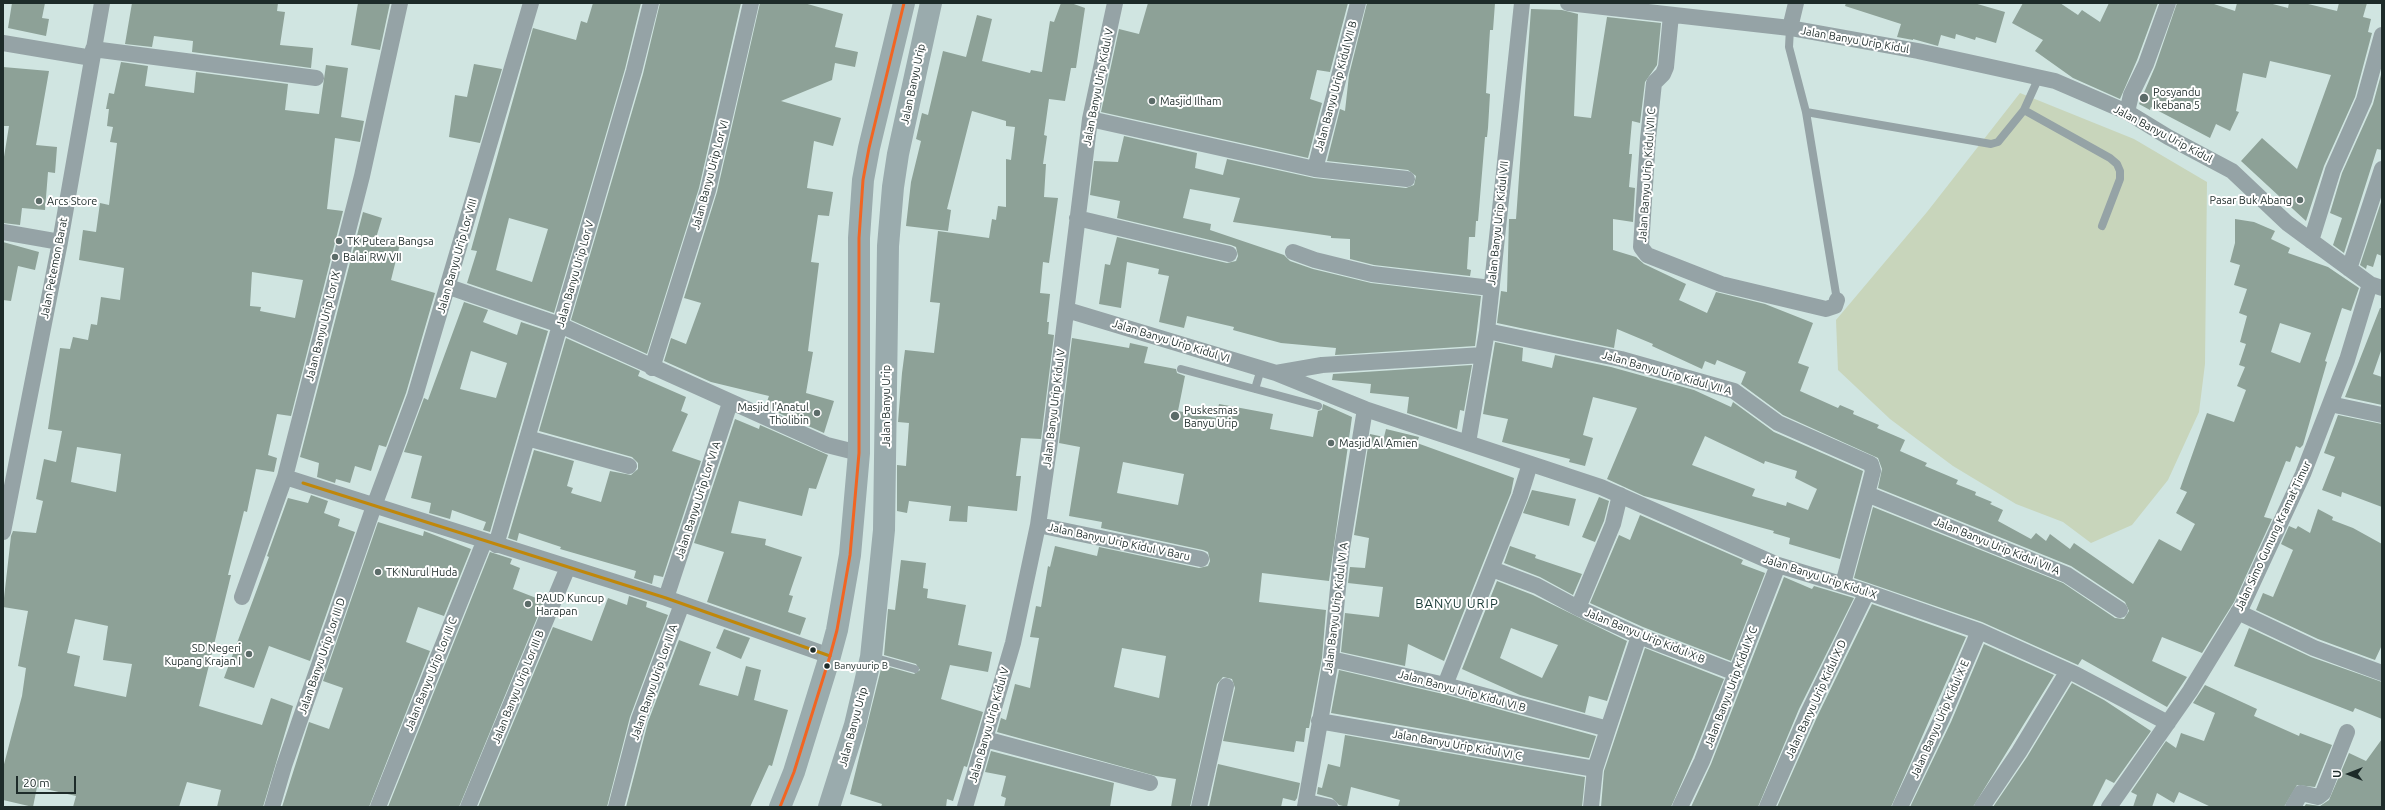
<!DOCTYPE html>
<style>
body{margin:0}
#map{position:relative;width:2385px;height:810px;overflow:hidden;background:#d0e5e1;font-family:Ubuntu,sans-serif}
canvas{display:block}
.frame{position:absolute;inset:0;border:4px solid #1d2b29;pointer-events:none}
.north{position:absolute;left:2329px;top:754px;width:40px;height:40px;-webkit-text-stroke:3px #fff;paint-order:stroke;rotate:270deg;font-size:11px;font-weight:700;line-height:16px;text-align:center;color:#1d2b29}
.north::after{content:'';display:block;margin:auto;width:14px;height:18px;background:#1d2b29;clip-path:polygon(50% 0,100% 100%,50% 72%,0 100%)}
.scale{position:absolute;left:16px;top:776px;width:60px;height:18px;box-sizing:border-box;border:2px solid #1d2b29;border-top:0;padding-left:5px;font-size:12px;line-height:14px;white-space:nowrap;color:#1d2b29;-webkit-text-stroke:3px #fff;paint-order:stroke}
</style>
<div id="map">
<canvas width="2385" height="810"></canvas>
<div class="frame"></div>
<div class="north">U</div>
<div class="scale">20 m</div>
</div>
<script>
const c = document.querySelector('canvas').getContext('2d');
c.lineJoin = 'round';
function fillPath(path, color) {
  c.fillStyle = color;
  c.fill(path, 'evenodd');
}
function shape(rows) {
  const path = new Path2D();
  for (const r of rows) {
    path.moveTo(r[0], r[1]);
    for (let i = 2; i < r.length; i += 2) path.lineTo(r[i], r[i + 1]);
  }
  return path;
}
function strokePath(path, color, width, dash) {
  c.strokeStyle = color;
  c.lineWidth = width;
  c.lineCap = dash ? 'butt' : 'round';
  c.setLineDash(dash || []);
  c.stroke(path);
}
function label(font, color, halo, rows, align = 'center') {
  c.font = font + ' Ubuntu,sans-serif';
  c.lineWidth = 4;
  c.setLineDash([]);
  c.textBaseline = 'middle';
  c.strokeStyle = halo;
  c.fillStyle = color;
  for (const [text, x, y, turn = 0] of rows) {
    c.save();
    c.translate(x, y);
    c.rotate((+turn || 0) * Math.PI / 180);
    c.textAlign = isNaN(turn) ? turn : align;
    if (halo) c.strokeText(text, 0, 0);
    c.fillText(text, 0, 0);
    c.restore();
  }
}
fillPath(shape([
 [2020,93,2134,139,2207,182,2205,364,2199,412,2168,480,2132,525,2091,543,2063,522,2016,504,1953,466,1890,419,1838,370,1836,320,1927,212]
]), '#c8d5bb');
fillPath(shape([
 [12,3,45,3,42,18,49,19,46,36,8,28],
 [132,3,278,3,277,11,285,12,280,45,313,48,311,68,192,52,193,41,154,36,152,47,125,44],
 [358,3,390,3,380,50,351,45],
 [593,3,641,3,625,69,554,313,467,283,477,251,471,250,533,28,576,40,581,21,587,23],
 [509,218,548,229,532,282,496,270],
 [660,3,741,3,699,188,647,354,571,320,643,74],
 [760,3,804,3,843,14,835,47,858,52,855,67,835,63,832,80,781,101,841,118,833,146,814,141,807,188,833,192,829,216,818,215,811,262,819,263,808,351,813,352,806,393,834,401,824,433,765,407,769,396,711,382,664,361,671,338,686,344,701,303,684,298,717,192],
 [1061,3,1071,3,1085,8,1076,68,1071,68,1065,101,1049,99,1044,135,1047,136,1043,164,1046,164,1044,197,1058,198,1049,263,1043,262,1040,293,1050,294,1047,322,1049,322,1048,334,1054,335,1041,439,1021,438,1016,476,1021,476,1017,511,968,506,967,522,949,521,951,506,909,501,907,513,897,511,897,465,906,466,909,423,898,422,902,373,905,350,934,353,940,303,930,302,938,231,989,238,992,219,996,220,998,206,1006,207,1006,159,1011,160,1015,127,1006,126,1006,121,972,111,947,209,951,210,948,231,906,226,911,182,921,141,916,139,922,113,928,115,943,51,966,57,977,15,992,19,982,61,1030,73,1031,70,1042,72,1050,21,1054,22],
 [1148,3,1348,3,1330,72,1317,70,1310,99,1322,103,1308,158,1101,112,1119,29,1139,34],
 [1367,3,1495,3,1493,30,1490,30,1486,93,1490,94,1488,128,1487,137,1485,137,1478,221,1476,221,1475,237,1469,237,1467,269,1471,270,1470,276,1374,265,1350,259,1350,239,1331,238,1331,236,1233,222,1240,198,1190,189,1183,218,1211,224,1210,230,1284,255,1290,261,1313,269,1371,283,1481,296,1475,346,1335,355,1336,348,1281,343,1233,330,1234,327,1187,316,1184,328,1159,322,1169,276,1158,274,1159,269,1127,262,1121,308,1099,304,1105,264,1110,265,1117,237,1227,263,1236,261,1238,256,1236,247,1231,245,1117,218,1120,201,1090,195,1094,161,1118,162,1124,136,1197,153,1195,168,1223,175,1227,159,1314,178,1406,188,1414,185,1416,176,1408,170,1327,161,1340,109,1345,111,1349,75],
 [1846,3,1974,3,2005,12,1996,43,1976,37,1975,40,1956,34,1955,39,1941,35,1938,46,1913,39,1913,40,1897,37,1901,24,1845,6],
 [2023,3,2060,3,2078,15,2082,10,2100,22,2109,3,2158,3,2137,60,2120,99,2073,78,2035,51,2043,40,2012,23],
 [2177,3,2211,3,2235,11,2237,3,2269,3,2288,8,2289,3,2304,3,2337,11,2339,3,2367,3,2363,17,2371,19,2368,32,2372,33,2355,97,2324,166,2306,221,2241,161,2262,138,2297,169,2331,75,2270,61,2266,78,2243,73,2236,111,2239,112,2230,131,2216,124,2210,138,2151,107,2150,110,2139,104,2155,67],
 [1531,9,1562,10,1578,14,1574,116,1591,118,1607,17,1661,23,1657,65,1645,82,1640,123,1632,121,1629,154,1632,154,1629,187,1635,188,1633,222,1613,219,1613,250,1636,257,1644,264,1686,284,1679,300,1707,313,1716,292,1765,304,1813,323,1798,363,1809,367,1800,391,1838,408,1840,405,1854,411,1853,414,1879,425,1877,428,1905,440,1900,451,1927,463,1925,466,1958,480,1956,484,1976,492,1975,495,1992,502,1990,504,2003,510,1998,521,2031,539,2036,533,2046,541,2050,534,2070,549,2074,543,2133,584,2159,539,2181,551,2195,524,2176,513,2187,492,2180,489,2207,413,2234,422,2246,390,2237,386,2245,367,2239,365,2246,344,2240,342,2247,316,2239,313,2247,289,2234,285,2240,265,2230,262,2235,243,2235,219,2254,222,2275,231,2271,239,2290,248,2288,253,2328,267,2359,288,2351,311,2342,308,2325,361,2327,362,2303,445,2300,448,2296,446,2290,462,2286,461,2264,517,2272,519,2234,602,2202,653,2162,637,2152,661,2187,677,2167,707,2082,659,2078,665,1982,622,1854,578,1873,507,2063,583,2115,618,2124,619,2129,611,2125,602,2071,566,1878,488,1882,469,1878,458,1783,415,1741,384,1746,372,1717,360,1715,365,1705,361,1702,369,1652,346,1653,344,1617,329,1614,348,1497,323,1501,291,1507,292,1509,219,1516,219],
 [2280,323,2311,333,2300,363,2271,352],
 [121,62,148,66,145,86,194,93,196,72,288,84,285,110,319,114,326,65,348,68,341,117,364,121,360,142,335,138,327,209,343,211,291,416,277,414,268,455,277,458,274,472,256,469,247,512,244,511,228,575,231,575,199,706,262,725,271,698,293,706,263,807,217,807,221,790,187,782,179,807,73,807,76,796,37,787,33,807,3,800,3,768,22,696,26,668,18,666,28,611,3,607,11,536,13,531,36,533,43,501,36,499,44,459,56,462,62,431,48,429,60,348,70,349,73,337,88,340,91,324,97,325,101,297,120,300,124,268,79,260,83,230,96,232,100,203,109,205,117,143,110,142,113,127,107,126,109,109,106,109,109,93,114,94],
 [252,272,303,280,295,318,260,311,261,307,250,306],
 [77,447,121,454,116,492,71,482],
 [75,619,108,626,103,660,132,664,126,697,74,686,80,656,67,653],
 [474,64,502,69,480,143,449,137,455,95,467,97],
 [3,67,49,71,36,145,57,147,55,173,48,172,45,210,22,208,20,225,3,223,3,163,9,126,3,126],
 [2382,71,2382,150,2377,149,2344,253,2333,245,2342,218,2330,213,2342,173,2373,104],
 [2382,199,2382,256,2377,254,2373,267,2367,265,2366,269,2360,265],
 [363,212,382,218,376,238,400,244,391,280,435,293,406,393,386,447,379,445,371,471,355,466,350,483,336,479,335,483,317,477,319,463,300,457],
 [3,242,39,252,35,270,18,266,11,301,3,300],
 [464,302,488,310,483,322,517,335,521,322,548,331,490,532,483,530,486,522,452,510,450,519,429,513,431,503,411,498,422,456,404,452,424,398,428,400],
 [471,351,507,363,496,398,460,389],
 [2380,308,2382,308,2382,348,2373,374,2382,377,2382,405,2345,397],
 [566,338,640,371,638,376,686,397,681,411,688,414,672,451,701,461,663,577,654,575,652,584,634,578,636,571,560,549,561,547,519,533,517,541,508,538,534,450,574,461,567,486,573,488,571,493,601,502,610,471,631,475,638,469,638,463,632,457,539,431],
 [1072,338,1129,348,1130,343,1148,347,1144,363,1176,369,1177,373,1185,376,1178,411,1216,418,1219,404,1273,414,1270,429,1313,437,1318,411,1322,410,1323,404,1352,417,1329,581,1262,573,1259,602,1326,610,1322,658,1309,728,1306,728,1304,742,1296,741,1294,752,1223,741,1235,688,1232,679,1223,677,1217,684,1190,807,1171,807,1176,779,1156,776,997,732,1001,718,1006,720,1015,684,1030,688,1039,638,1030,637,1036,606,1041,607,1048,566,1050,567,1055,546,1097,556,1099,547,1199,568,1208,566,1210,561,1208,552,1203,550,1101,528,1102,522,1069,516,1080,447,1059,443],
 [1123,462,1184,474,1178,505,1117,493],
 [1122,648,1166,656,1159,698,1114,687],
 [1495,342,1523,348,1522,361,1552,368,1555,355,1611,367,1694,390,1731,407,1733,402,1774,432,1863,471,1840,559,1789,544,1790,538,1773,533,1774,531,1644,496,1607,479,1637,408,1593,397,1583,435,1593,438,1585,466,1569,462,1570,459,1502,442,1508,419,1483,414],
 [1705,436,1764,464,1765,461,1797,471,1795,478,1817,489,1808,510,1787,502,1786,506,1752,496,1755,489,1692,465],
 [1472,365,1464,411,1460,410,1457,429,1407,413,1409,397,1370,393,1371,384,1332,380,1333,374],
 [2338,415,2382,424,2382,507,2342,492,2341,497,2322,490,2335,457,2324,453],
 [735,419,759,429,760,425,828,455,816,489,809,488,802,516,739,501,731,533,766,539,765,545,802,557,789,595,793,596,788,612,806,618,800,635,707,602,724,552,694,543],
 [1386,429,1419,437,1417,443,1514,478,1511,493,1444,661,1408,644,1405,666,1341,652,1345,613,1379,617,1383,587,1348,583,1350,567,1365,568,1369,538,1354,535,1370,434,1384,437],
 [1532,490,1576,499,1569,526,1523,513],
 [311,495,328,501,324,513,340,519,338,526,355,532,310,661,269,646,254,688,224,678,269,557,267,556,288,498,308,503],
 [1599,497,1609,501,1604,521,1595,542,1582,537],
 [2318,509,2333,517,2332,520,2353,528,2382,544,2382,645,2375,660,2318,639,2256,610,2263,593,2273,597,2293,550,2281,544,2289,526,2296,529,2298,526,2310,533],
 [1640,515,1743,560,1741,564,1765,573,1731,661,1643,627,1590,603,1619,535,1630,540],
 [378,522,423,536,424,531,471,549,444,616,418,607,406,642,430,651,369,807,282,807,309,722,329,729,343,688,323,681],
 [1510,546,1536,555,1535,558,1582,574,1573,595,1540,577,1504,563],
 [490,552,512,559,510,564,520,568,513,589,544,601,459,807,388,807],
 [901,560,926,563,923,588,928,589,927,598,966,605,958,645,992,652,988,672,950,665,941,699,983,712,967,767,964,766,953,801,947,799,946,807,881,807,882,804,850,794,882,665,914,674,920,670,916,664,884,655,888,609,895,610],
 [1784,577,1812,589,1814,586,1854,598,1799,709,1758,807,1691,807,1711,764],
 [1497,581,1533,595,1627,641,1607,701,1589,696,1585,713,1520,695,1462,669],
 [1511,628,1558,645,1542,678,1500,658],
 [629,596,647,602,646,607,668,615,630,717,607,807,478,807,553,627,592,641,608,598,627,605],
 [1872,604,1966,637,1891,807,1777,807,1817,717],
 [2249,628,2311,657,2382,682,2382,719,2355,708,2353,712,2234,666],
 [724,629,750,638,741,659,716,648],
 [679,640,711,652,699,685,738,696,746,666,761,670,754,700,788,710,772,766,769,765,750,807,626,807,648,722],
 [1984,644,2054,675,1973,807,1910,807,1951,722],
 [1645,648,1724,679,1693,757,1671,807,1601,807,1604,771],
 [1339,670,1443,694,1596,736,1589,758,1331,713],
 [2072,683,2104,700,2151,731,2114,783,2106,779,2092,807,1993,807,2027,757],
 [2205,685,2257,709,2254,716,2299,736,2300,733,2332,745,2315,787,2297,785,2284,807,2211,807,2179,792,2174,803,2157,793,2152,807,2133,807,2137,795,2131,792,2166,741,2176,748,2181,733,2204,741,2215,713,2193,703],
 [1345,735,1585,777,1582,807,1398,807,1400,800,1351,787,1347,807,1339,805,1332,798,1317,794,1318,787,1322,788,1328,764,1340,767],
 [2382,739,2382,807,2304,807,2306,804,2320,806,2329,800,2349,753,2366,761],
 [991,751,1114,783,1110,807,1004,807,1006,798,1001,796,1006,776,985,772],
 [1218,764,1300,783,1297,798,1295,801,1283,798,1281,807,1209,807]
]), '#8da197');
strokePath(shape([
 [1790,28,1789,47,1806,112,1837,300],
 [2024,110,2110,158,2117,164,2120,171,2120,179,2102,226],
 [1806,112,1991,144,1998,142,2024,110,2039,77],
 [1181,369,1318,406],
 [1255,389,1261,369],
 [872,657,915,669]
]), '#95a3a6', 8);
strokePath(shape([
 [1568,3,1790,28,1918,51,2055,81,2127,112,2168,137,2232,171,2287,223,2370,284,2382,288],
 [1671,15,1666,67,1663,74,1654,83,1648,139,1641,247,1647,255,1721,284,1826,309,1835,306,1837,300],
 [1790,28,1796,3],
 [3,43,92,58],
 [93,49,316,78],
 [2127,112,2131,95,2146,64,2168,3],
 [1090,119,1315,169,1407,179],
 [1315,169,1358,3],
 [1077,218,1229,254],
 [3,232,60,242],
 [2311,241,2333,170,2364,100,2382,35],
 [1293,252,1315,260,1372,274,1491,288],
 [2349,269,2382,169],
 [449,287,560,325,827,445,859,453],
 [1067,310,1276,373,1365,409,1601,487,1778,565,1867,592,1979,631,2077,675,2168,723],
 [1487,331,1621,359,1734,391,1778,423,1871,464,1873,471,1867,494,2067,575,2120,610],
 [652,368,708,190,751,3],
 [1276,373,1322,365,1483,355],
 [2330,404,2382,415],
 [527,438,629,466],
 [1468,443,1487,331,1522,3],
 [285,477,666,598,830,656],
 [1620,495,1613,524,1578,608,1639,636,1736,673],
 [1038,525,1201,559],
 [3,532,60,242,102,3],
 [496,545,634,71,651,3],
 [1492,569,1537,586,1578,608],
 [1843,584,1867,494],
 [242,597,285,477,362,176,400,3],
 [666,598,730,403],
 [2238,612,2314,648,2382,673],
 [1331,659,1445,685,1608,729,1595,769,1591,807],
 [1445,685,1520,496,1530,464],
 [1319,721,1595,769],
 [1608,729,1639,636],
 [985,739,1150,783],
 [1307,802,1330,807],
 [272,807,284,766,374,506,415,396,531,3],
 [378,807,484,542],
 [468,807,568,567],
 [616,807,639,719,682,604],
 [965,807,1013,643,1038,525,1050,441,1090,119,1115,3],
 [1199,807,1226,686],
 [1305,807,1331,659,1342,548,1365,409],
 [1680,807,1702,761,1778,565],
 [1767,807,1808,713,1867,592],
 [1900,807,1942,718,1979,631],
 [1982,807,2019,752,2068,671],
 [2109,807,2190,691,2242,606,2303,474,2347,360,2370,284],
 [2293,807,2301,793,2318,797,2323,793,2347,732]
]), '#95a3a6', 16);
strokePath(shape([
 [780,807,794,772,830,656,837,630,850,555,859,453,859,238,863,180,869,148,904,3],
 [829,807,855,725,871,657,884,530,888,246,893,187,898,154,931,3]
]), '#9aabad', 22);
strokePath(shape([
 [303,483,666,598,830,656]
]), '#c0870a', 3);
strokePath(shape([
 [780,807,794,772,830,656,837,630,850,555,859,453,859,238,863,180,869,148,904,3]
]), '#f26522', 3);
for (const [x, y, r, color] of [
 [2144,98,5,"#5c6c69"],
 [1152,101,4,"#5c6c69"],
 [2300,200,4,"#5c6c69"],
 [39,201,4,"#5c6c69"],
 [339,241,4,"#5c6c69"],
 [335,257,4,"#5c6c69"],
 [817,413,4,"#5c6c69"],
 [1175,416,5,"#5c6c69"],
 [1331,443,4,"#5c6c69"],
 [378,572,4,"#5c6c69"],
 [528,604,4,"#5c6c69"],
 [813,650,3.5,"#1d2b29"],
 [249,654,4,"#5c6c69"],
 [827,666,3.5,"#1d2b29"]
]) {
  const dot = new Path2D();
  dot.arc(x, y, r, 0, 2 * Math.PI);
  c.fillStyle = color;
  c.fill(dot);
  strokePath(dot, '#fff', 1.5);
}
label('10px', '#1d2b29', '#fff', [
 ["Banyuurip B",834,666]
], 'left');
label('11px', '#1d2b29', '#fff', [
 ["Jalan Banyu Urip Kidul",1855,40,10],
 ["Jalan Banyu Urip",913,84,-78],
 ["Jalan Banyu Urip Kidul VII B",1336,86,-75],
 ["Jalan Banyu Urip Kidul V",1098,87,-79],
 ["Jalan Banyu Urip Kidul",2163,134,28],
 ["Jalan Banyu Urip Lor VI",710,175,-75],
 ["Jalan Banyu Urip Kidul VII C",1647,175,-86],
 ["Jalan Banyu Urip Kidul VII",1498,223,-84],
 ["Jalan Banyu Urip Lor VIII",457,256,-74],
 ["Jalan Petemon Barat",54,268,-79],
 ["Jalan Banyu Urip Lor V",575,274,-74],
 ["Jalan Banyu Urip Lor IX",323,326,-76],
 ["Jalan Banyu Urip Kidul VI",1171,341,17],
 ["Jalan Banyu Urip Kidul VII A",1667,373,16],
 ["Jalan Banyu Urip",886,406,-90],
 ["Jalan Banyu Urip Kidul V",1054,408,-83],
 ["Jalan Banyu Urip Lor VI A",698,500,-72],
 ["Jalan Simo Gunung Kramat Timur",2273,536,-65],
 ["Jalan Banyu Urip Kidul V Baru",1119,542,12],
 ["Jalan Banyu Urip Kidul VII A",1997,546,22],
 ["Jalan Banyu Urip Kidul X",1820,577,18],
 ["Jalan Banyu Urip Kidul VI A",1336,608,-83],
 ["Jalan Banyu Urip Kidul X B",1645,636,22],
 ["Jalan Banyu Urip Lor III D",322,656,-71],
 ["Jalan Banyu Urip Lor III C",431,674,-68],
 ["Jalan Banyu Urip Lor III A",654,682,-71],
 ["Jalan Banyu Urip Lor III B",518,687,-68],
 ["Jalan Banyu Urip Kidul X C",1731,687,-69],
 ["Jalan Banyu Urip Kidul VI B",1462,691,15],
 ["Jalan Banyu Urip Kidul X D",1816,699,-65],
 ["Jalan Banyu Urip Kidul X E",1940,719,-66],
 ["Jalan Banyu Urip Kidul V",989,725,-74],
 ["Jalan Banyu Urip",853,727,-75],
 ["Jalan Banyu Urip Kidul VI C",1457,745,10]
]);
label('11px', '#1d2b29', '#fff', [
 ["Posyandu",2153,92],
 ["Ikebana 5",2153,105],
 ["Masjid Ilham",1160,101],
 ["Pasar Buk Abang",2292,200,"right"],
 ["Arcs Store",47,201],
 ["TK Putera Bangsa",347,241],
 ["Balai RW VII",343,257],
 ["Masjid I'Anatul",809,407,"right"],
 ["Tholibin",809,420,"right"],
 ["Puskesmas",1184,410],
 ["Banyu Urip",1184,423],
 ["Masjid Al Amien",1339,443],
 ["TK Nurul Huda",386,572],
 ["PAUD Kuncup",536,598],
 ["Harapan",536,611],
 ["SD Negeri",241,648,"right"],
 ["Kupang Krajan I",241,661,"right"]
], 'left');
c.letterSpacing = '1px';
label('13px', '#183935', '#fff', [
 ["BANYU URIP",1457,604]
]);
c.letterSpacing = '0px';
</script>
